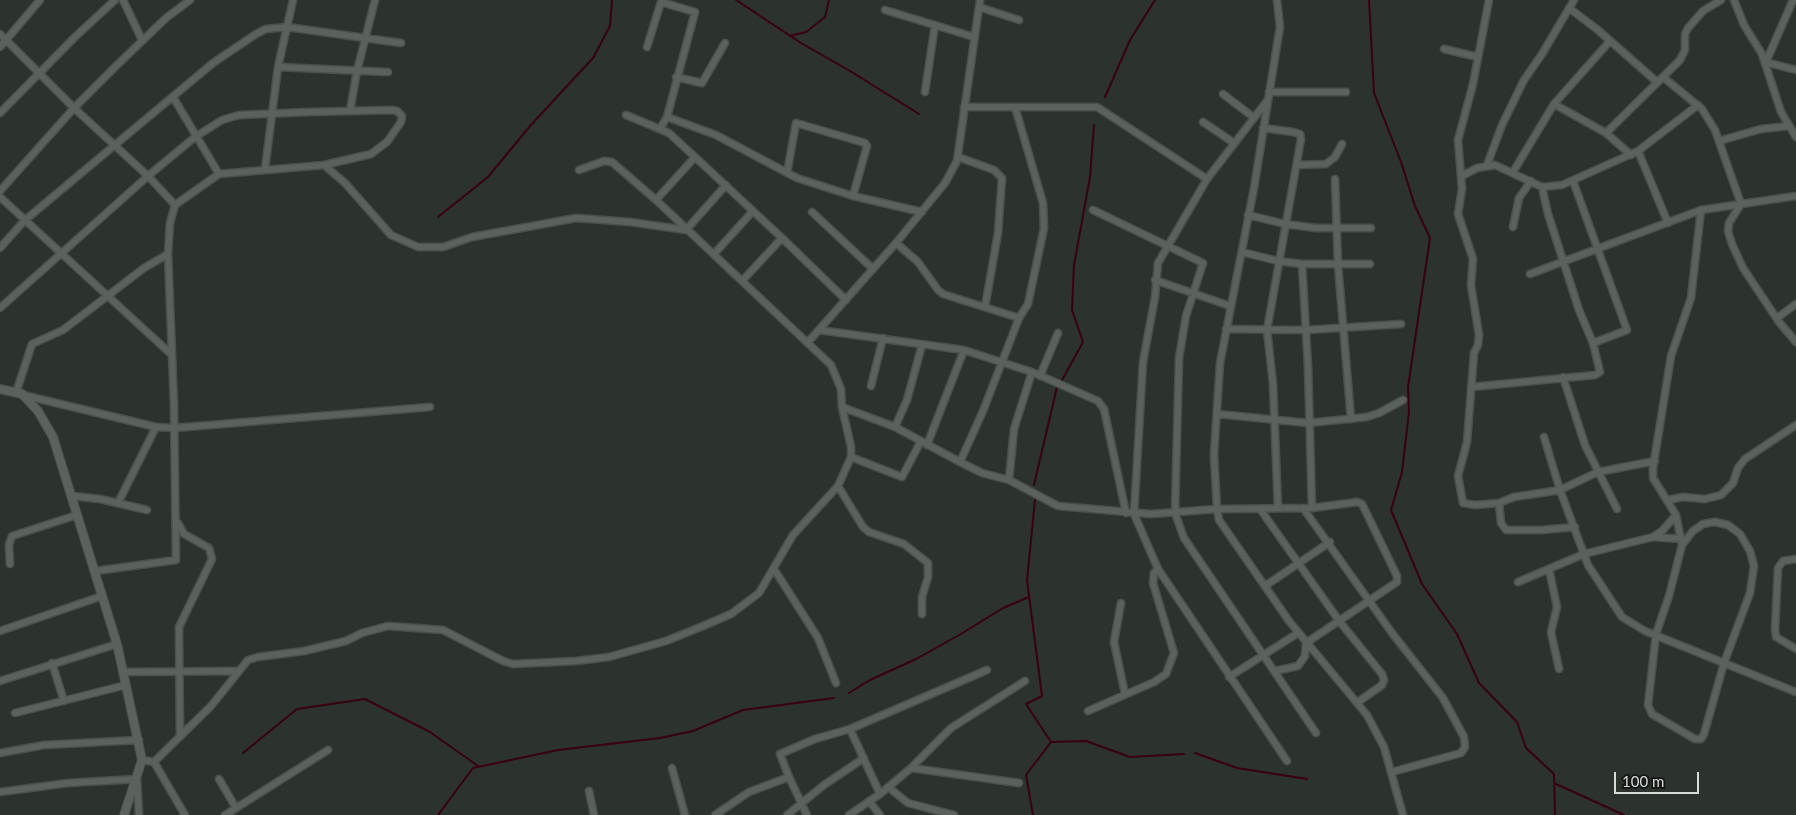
<!DOCTYPE html>
<style>
body{margin:0}
#map{position:relative;width:1796px;height:815px;overflow:hidden;background:#2c322d;font-family:Lato,sans-serif}
canvas{display:block}
.scale{position:absolute;left:1614px;top:772px;width:85px;height:22px;box-sizing:border-box;border:2px solid #d6dbd8;border-top:0;padding-left:6px;font-size:15px;line-height:18px;white-space:nowrap;color:#d6dbd8;-webkit-text-stroke:4px #161917;paint-order:stroke}
</style>
<div id="map">
<canvas width="1796" height="815"></canvas>
<div class="scale">100 m</div>
</div>
<script>
const c = document.querySelector('canvas').getContext('2d');
c.lineJoin = 'round';
function shape(rows) {
  const path = new Path2D();
  for (const r of rows) {
    path.moveTo(r[0], r[1]);
    for (let i = 2; i < r.length; i += 2) path.lineTo(r[i], r[i + 1]);
  }
  return path;
}
function strokePath(path, color, width, dash) {
  c.strokeStyle = color;
  c.lineWidth = width;
  c.lineCap = dash ? 'butt' : 'round';
  c.setLineDash(dash || []);
  c.stroke(path);
}
strokePath(shape([
 [736,0,801,43,850,71,919,114],
 [1369,0,1374,93,1401,162,1415,206,1430,238,1408,387,1409,412,1402,472,1391,510,1422,584,1457,634,1479,683,1517,722,1526,748,1554,774,1555,815],
 [790,36,806,32,825,17,829,0],
 [1105,97,1130,40,1155,0],
 [438,217,488,177,530,126,593,58,610,26,612,0],
 [1061,382,1083,342,1072,310,1074,265,1090,177,1094,125],
 [1034,485,1057,387],
 [849,693,870,680,916,659,961,634,1003,608,1029,597],
 [1051,742,1086,741,1130,757,1184,754],
 [243,753,297,709,365,699,430,732,478,766],
 [1195,753,1237,768,1307,779],
 [1554,783,1624,815],
 [438,815,473,768,558,750,660,738,693,731,743,710,834,698],
 [1033,815,1026,775,1051,742,1026,704,1042,696,1027,580,1035,500]
]), '#39000e', 2);
const minor = shape([
 [123,0,142,40],
 [1277,0,1280,27,1278,39,1254,188,1220,363,1214,455,1217,509,1219,520,1289,621,1367,715,1384,747,1403,815],
 [1489,0,1473,84,1458,140,1462,189,1458,214,1473,259,1471,285,1479,335,1478,345,1474,353,1467,442,1458,476,1463,503,1475,505,1499,503,1514,497,1560,490,1598,472,1655,461],
 [1734,0,1744,25,1762,54,1781,112,1796,137],
 [979,7,1019,20],
 [1569,8,1598,30,1657,82],
 [885,10,974,37],
 [0,34,74,108,148,176,175,205],
 [0,47,40,0],
 [647,47,661,2,695,12,667,117,660,129],
 [1444,49,1478,57],
 [1765,62,1796,70],
 [1766,62,1793,0],
 [278,67,293,0],
 [676,77,702,83,725,43],
 [1663,77,1702,109,1715,130,1741,204,1729,223,1728,231,1732,244,1743,268,1779,322,1796,342],
 [925,92,935,25],
 [1269,92,1346,92],
 [1223,94,1253,117],
 [173,97,219,174],
 [1267,101,1207,179,1158,263,1155,297,1143,362,1134,514,1158,569,1287,761],
 [1554,104,1606,133,1631,155],
 [964,107,1097,107,1207,179],
 [350,111,357,71,375,0],
 [0,113,75,37,115,0],
 [626,115,669,133,695,157],
 [667,117,716,135,797,178,853,196,922,212],
 [1203,122,1234,143],
 [1263,128,1293,132,1300,134,1301,139,1267,330,1273,384,1278,508],
 [1606,133,1680,60,1685,50,1685,34,1688,28,1703,11,1721,0],
 [1719,141,1761,129,1789,126],
 [1638,151,1668,223],
 [958,157,994,170,1002,178,998,233,985,307],
 [324,165,345,183,391,235,418,247,443,247,472,237,576,218,630,222,686,230],
 [1297,165,1326,164,1335,157,1342,144],
 [1487,165,1502,125,1524,80,1542,54,1574,0],
 [265,169,278,67,388,72],
 [1513,172,1554,104,1610,41],
 [787,173,796,123,865,143,867,146,853,196],
 [1462,176,1477,168,1495,165,1542,187,1562,185,1638,151,1698,105],
 [1335,179,1338,265,1351,419],
 [1573,181,1627,330,1593,343],
 [0,191,74,108,115,67,166,18,190,0],
 [0,197,172,355],
 [656,200,695,157,753,211,714,254],
 [1093,210,1203,263,1186,316,1179,358,1175,513,1184,538,1316,733],
 [1701,210,1691,298,1671,356,1653,468,1653,478,1676,515,1682,545,1669,596,1656,634,1648,705,1652,714,1695,739,1701,739,1704,734,1724,663,1796,692],
 [753,211,782,238],
 [812,212,873,269],
 [1248,215,1285,224,1316,228,1371,228],
 [1513,227,1519,198,1531,181],
 [686,230,726,185],
 [896,243,918,262,938,290,943,294,1019,318],
 [0,248,24,221,73,180,213,63,256,34,266,29,287,27,401,43],
 [1242,252,1278,261,1302,264,1370,264],
 [1302,264,1308,366,1312,508],
 [1530,274,1701,210,1796,196],
 [1155,280,1230,306],
 [742,281,782,238,846,300],
 [0,308,148,176,195,137,222,120,239,115,309,112,392,110,397,111,402,116,401,122,387,142,371,154,324,165,219,174,175,205,170,223,168,254,174,405,176,560,95,571],
 [1777,318,1796,304],
 [1226,329,1306,330,1401,324],
 [819,330,964,350,1032,372,1098,401,1104,409,1126,513],
 [809,341,896,243,945,183,957,161,980,0],
 [1040,376,1058,333],
 [1563,377,1585,445,1617,509],
 [871,386,883,338],
 [1471,387,1595,375,1600,372,1593,343,1579,310,1548,214,1542,187],
 [16,393,32,344,63,330,144,268,168,254],
 [23,395,156,427,174,428,430,407],
 [842,407,895,427,960,462,982,473,1009,480,1058,506,1151,514,1217,509,1312,508,1357,502,1362,504,1397,576,1397,582,1306,643,1305,656,1298,666,1275,671],
 [1217,414,1308,423,1367,417,1379,413,1403,400],
 [895,427,907,400,922,345],
 [1544,437,1560,490,1588,565,1622,617,1645,631,1724,663,1750,593,1754,566,1750,551,1740,534,1728,525,1715,522,1703,524,1693,531,1682,545],
 [927,445,964,350],
 [851,457,902,477,921,441],
 [960,462,983,411,1019,318,1028,304,1044,228,1043,203,1015,107],
 [1009,480,1014,429,1032,372],
 [838,486,863,527,869,532,904,544,928,563,928,577,922,597,922,614],
 [72,496,100,499,147,510],
 [1668,500,1683,497,1705,499,1721,495,1733,483,1738,468,1745,459,1796,425],
 [118,503,156,427],
 [1499,503,1501,523,1506,530,1541,530,1575,527],
 [1303,508,1392,633,1443,698,1464,737,1465,747,1461,753,1392,772],
 [1260,509,1340,622,1382,674,1384,680,1382,685,1358,702],
 [178,523,184,534,209,548,212,559,179,627,180,736],
 [1653,537,1682,539],
 [1796,559,1783,561,1778,568,1775,629,1776,637,1796,649],
 [10,564,9,545,12,536,77,515],
 [774,569,818,638,836,683],
 [1549,569,1557,607,1551,632,1559,669],
 [1518,582,1584,554,1653,537,1662,531,1676,515],
 [1265,586,1330,542],
 [1121,603,1114,642,1125,694],
 [0,631,102,596],
 [52,663,64,701],
 [123,672,237,671],
 [1229,677,1298,633],
 [0,681,117,644],
 [1088,711,1154,682,1166,674,1174,653,1153,583,1154,573,1158,569],
 [15,713,126,685],
 [850,729,880,794],
 [0,753,44,745,139,740],
 [142,760,154,762,185,815],
 [154,762,211,706,248,660,258,657,304,651,346,641,362,633,388,626,443,630,503,661,513,664,576,661,609,657,666,641,703,626,731,614,759,593,793,535,838,486,851,457,851,447,842,407,841,389,831,365,656,200,612,162,604,161,579,170],
 [672,768,685,815],
 [911,768,1019,783],
 [789,777,780,754,815,739,850,729,987,670],
 [219,779,236,808],
 [888,787,908,803,954,815],
 [589,791,594,815],
 [0,792,68,783,137,779,139,815],
 [869,801,880,815],
 [225,815,328,750],
 [715,815,749,792,789,777,807,815],
 [787,815,824,785,864,758],
 [849,815,880,794,911,768,951,728,1025,681]
]);
const tertiary = shape([
 [0,389,22,394,38,411,53,437,117,644,142,760,124,815]
]);
strokePath(minor, '#4a504c', 9);
strokePath(tertiary, '#4a504c', 10);
strokePath(minor, '#5b625d', 6);
strokePath(tertiary, '#5b625d', 8);
</script>
